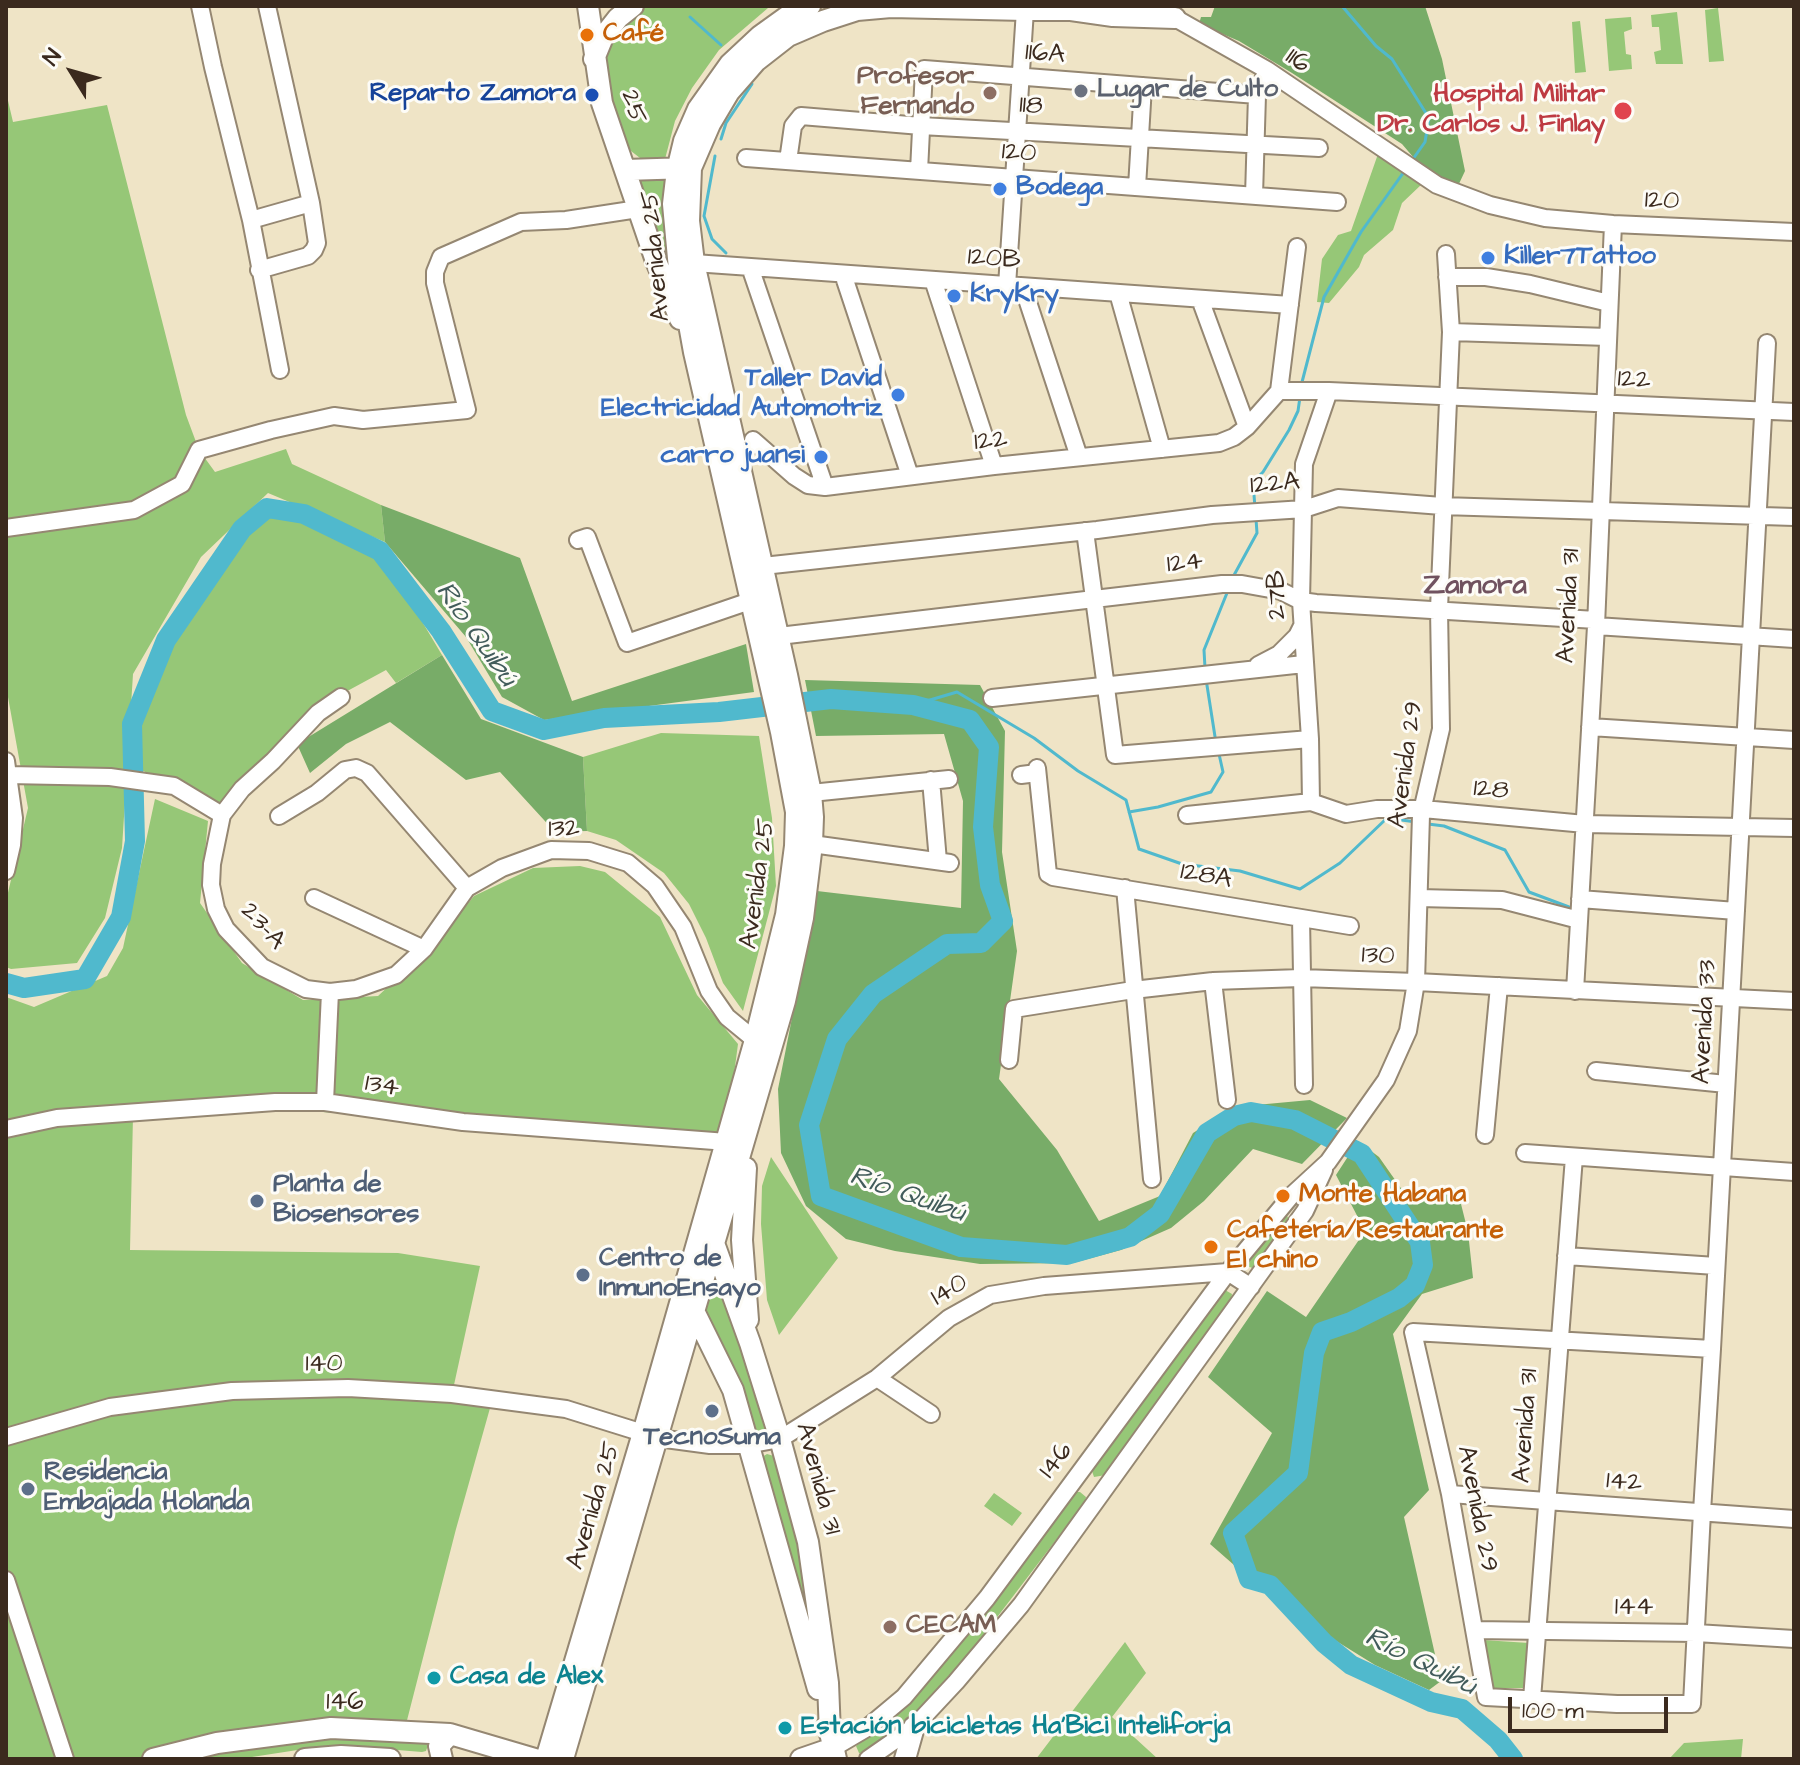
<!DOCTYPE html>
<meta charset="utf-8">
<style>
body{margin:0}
#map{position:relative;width:1800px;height:1765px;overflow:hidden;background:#efe4c6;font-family:"Architects Daughter",sans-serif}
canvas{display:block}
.frame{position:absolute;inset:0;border:8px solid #3b2a1e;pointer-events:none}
.north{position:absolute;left:32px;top:32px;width:80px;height:80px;-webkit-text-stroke:6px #fdfcf7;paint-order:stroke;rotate:307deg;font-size:22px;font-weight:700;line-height:32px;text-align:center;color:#3b2a1e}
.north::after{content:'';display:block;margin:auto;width:28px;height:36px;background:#3b2a1e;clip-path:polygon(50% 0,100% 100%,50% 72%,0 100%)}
.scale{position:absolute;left:1508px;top:1697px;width:160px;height:36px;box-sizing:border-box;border:4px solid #3b2a1e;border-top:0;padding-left:10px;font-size:24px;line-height:28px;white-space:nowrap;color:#3b2a1e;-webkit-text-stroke:6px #fdfcf7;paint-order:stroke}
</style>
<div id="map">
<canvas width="1800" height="1765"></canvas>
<div class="frame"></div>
<div class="north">N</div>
<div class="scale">100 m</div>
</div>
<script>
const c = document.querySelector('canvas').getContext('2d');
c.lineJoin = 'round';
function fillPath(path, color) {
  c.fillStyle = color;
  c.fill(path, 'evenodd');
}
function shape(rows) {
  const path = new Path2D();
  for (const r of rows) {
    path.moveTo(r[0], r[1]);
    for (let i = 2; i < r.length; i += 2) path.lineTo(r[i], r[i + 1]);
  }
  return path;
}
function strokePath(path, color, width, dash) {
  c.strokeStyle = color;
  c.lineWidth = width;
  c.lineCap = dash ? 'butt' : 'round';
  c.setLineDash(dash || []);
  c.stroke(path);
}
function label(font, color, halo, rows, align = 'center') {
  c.font = font + ' "Architects Daughter",sans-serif';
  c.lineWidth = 6;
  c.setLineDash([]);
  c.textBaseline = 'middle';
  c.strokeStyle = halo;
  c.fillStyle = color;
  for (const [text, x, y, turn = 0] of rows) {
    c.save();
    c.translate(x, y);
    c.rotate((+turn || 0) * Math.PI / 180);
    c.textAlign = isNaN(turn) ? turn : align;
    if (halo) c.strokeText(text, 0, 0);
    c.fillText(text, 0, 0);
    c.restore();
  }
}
fillPath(shape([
 [649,6,768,8,719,50,692,88,675,121,665,159,640,158,631,151,623,139,602,78,602,63,608,43,638,10],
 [1718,8,1724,61,1709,62,1705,10],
 [1677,12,1683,64,1656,64,1654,52,1661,50,1659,27,1652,27,1651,15],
 [1631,17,1632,29,1624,32,1626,54,1631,55,1632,69,1609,71,1605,19],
 [1580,21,1586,72,1575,73,1572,22],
 [6,92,13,122,107,105,186,415,199,450,215,472,286,449,292,464,381,505,385,542,268,493,201,557,133,674,122,848,105,918,77,963,11,969,6,967,6,901,28,808,6,686],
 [1378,154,1422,184,1402,203,1393,230,1364,255,1359,267,1329,303,1317,302,1322,259,1338,235,1351,231],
 [637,175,665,175,664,225,673,283],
 [267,508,304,514,380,551,442,655,396,683,386,670,305,714,221,806,141,770,132,724,166,640,242,529],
 [661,733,759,736,772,818,776,886,743,1011,723,983,706,938,689,904,664,873,616,840,587,831,583,757],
 [155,799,208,821,200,903,242,963,303,1000,378,996,439,939,474,896,533,868,580,866,605,872,660,917,697,995,738,1044,725,1142,282,1109,133,1116,130,1250,398,1253,480,1266,452,1394,492,1401,456,1529,404,1732,331,1728,154,1759,6,1759,6,997,34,1007,107,976,123,948],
 [771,1157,838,1258,779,1335,767,1300,761,1224,762,1186],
 [1285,1210,1288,1218,1255,1266,1252,1268,1246,1265,1245,1259],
 [716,1275,769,1429,763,1434,756,1436,705,1314],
 [1225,1290,1232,1294,1231,1301,1106,1475,1094,1477,1092,1471,1093,1466,1220,1293],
 [767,1454,774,1456,780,1465,801,1547,812,1634,762,1457],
 [1075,1492,1080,1492,1086,1497,1085,1502,943,1688,904,1723,861,1754,859,1753,856,1746,911,1701,969,1633],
 [994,1493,1022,1513,1012,1526,984,1506],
 [1483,1640,1529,1643,1525,1688,1493,1688],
 [1125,1642,1146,1673,1112,1717,1158,1759,1036,1759],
 [330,1736,429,1742,426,1751,422,1752,348,1746,304,1749,239,1759,190,1759],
 [1743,1739,1741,1759,1669,1759,1684,1743]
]), '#96c777');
fillPath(shape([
 [1215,6,1425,6,1442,59,1465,171,1457,188,1437,185,1402,144,1292,73,1239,41,1199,24,1201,17,1211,17],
 [381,505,520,558,572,701,746,644,754,692,544,720,502,697,466,637,385,542],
 [442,655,481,719,583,757,587,831,555,832,500,772,466,780,390,722,346,744,310,773,297,744],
 [805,680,980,685,1005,731,1002,852,1017,951,999,1079,1057,1150,1099,1221,1160,1196,1193,1133,1234,1107,1310,1100,1347,1118,1302,1164,1253,1149,1204,1201,1171,1228,1121,1250,1073,1263,980,1264,895,1251,846,1239,806,1206,781,1153,778,1089,817,891,961,908,963,801,944,734,816,736],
 [1358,1141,1379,1157,1405,1194,1423,1200,1457,1188,1468,1232,1473,1278,1422,1294,1393,1334,1429,1490,1404,1517,1441,1681,1429,1690,1375,1665,1333,1639,1301,1627,1270,1595,1245,1585,1234,1565,1210,1544,1272,1433,1208,1377,1267,1291,1306,1317,1365,1231,1336,1175]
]), '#78ac68');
strokePath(shape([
 [1342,6,1376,46,1392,59,1429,118,1425,142,1413,159],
 [690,17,721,45],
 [721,139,726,123,752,84],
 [715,156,704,216,712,239,726,253],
 [1301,386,1324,297,1361,232,1406,169],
 [1255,508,1253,482,1263,472,1289,430,1298,411,1300,397],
 [1233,577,1257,533,1256,519],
 [1205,668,1204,650,1229,588],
 [1206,679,1216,743],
 [913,705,957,692,1034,738,1078,771,1126,800,1139,849,1182,864,1240,871,1300,889,1340,863,1387,818,1416,822],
 [1129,812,1158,807,1211,792,1223,772,1219,754],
 [1428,824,1444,826,1505,850,1529,892,1569,907]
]), '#50b9cd', 3);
strokePath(shape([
 [6,983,24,988,85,979,121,917,135,841,132,724,166,640,242,529,267,508,304,514,380,551,441,631,492,711,544,730,604,718,719,712,831,699,913,705,970,720,989,747,983,827,990,885,1003,921,981,943,947,944,873,994,837,1039,809,1125,821,1196,961,1247,1067,1255,1130,1237,1160,1214,1207,1133,1234,1116,1251,1112,1295,1120,1362,1154,1420,1242,1423,1265,1415,1285,1399,1298,1351,1322,1322,1332,1314,1353,1298,1473,1233,1533,1249,1579,1270,1585,1324,1643,1351,1665,1431,1702,1462,1709,1498,1740,1513,1759]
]), '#50b9cd', 20);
const minor = shape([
 [200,6,213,67,251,220,280,370],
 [1175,18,1267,70,1437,185,1490,205,1545,218,1613,224,1794,232],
 [746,158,1337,202],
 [788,161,793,126,801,116,921,126,1319,148],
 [919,171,924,69,1257,95],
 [1137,187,1143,86],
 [1254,196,1257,95,1267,70],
 [251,220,311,203,267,6],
 [694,263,1290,305],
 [750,267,825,487],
 [259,270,308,256,314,250,317,243,311,203],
 [843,274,910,476],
 [1447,277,1486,277,1530,284,1609,303],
 [933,280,994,466],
 [1007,286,1025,10],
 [1023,287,1079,457],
 [1118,293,1162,449],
 [1200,299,1247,427],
 [1451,332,1608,337],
 [1279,391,1329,391,1794,412],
 [753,440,794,476,808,485,825,487,994,466,1219,443,1234,437,1247,427,1279,391,1297,247],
 [6,528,134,510,182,484,199,450,271,430,334,416,363,420,467,410,435,283,435,272,441,257,521,222,566,220,638,209],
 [1085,531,1115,755,1310,739],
 [578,540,587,537,627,643,750,601],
 [763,566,1097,530,1212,515,1304,509,1338,498,1442,506,1794,517],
 [1596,626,1794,639],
 [779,636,1222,584,1242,584,1281,591,1301,601,1316,603,1596,620],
 [1258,665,1279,654,1297,636,1302,626],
 [341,697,318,713,273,761,242,789,222,815,212,864,211,885,216,909,226,929,262,967,306,989,330,992,356,989,396,975,424,949,467,888,502,868,551,850,589,851,628,863,655,886,683,927,709,991,727,1017,755,1040],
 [992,698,1304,664],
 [1590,727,1794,740],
 [6,761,14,818,12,845,6,871],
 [1037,768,1048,874,1053,877,1350,926],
 [8,775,110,777,174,786,222,815],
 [1021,775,1037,773],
 [931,780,938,861],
 [811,793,949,779],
 [1311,802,1310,739,1301,601,1304,464,1329,391],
 [1187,815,1311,802,1346,814,1377,809,1423,809,1585,824,1794,828],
 [279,816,317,793,345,770,356,768,367,773,467,888],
 [812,844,950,863],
 [1125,888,1152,1179],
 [314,898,424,949],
 [1419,898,1502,900,1579,920],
 [1580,899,1736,911],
 [1301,918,1304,1085],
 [1213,981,1227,1100],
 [1575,991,1596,626,1613,224],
 [1009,1060,1014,1009,1133,990,1213,981,1301,978,1416,982,1794,1001],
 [1596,1071,1726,1084],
 [325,1102,330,992],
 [6,1129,57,1118,275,1102,325,1102,463,1122,714,1141,725,1142,734,1150],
 [1485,1135,1499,986],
 [1525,1153,1794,1172],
 [1566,1256,1716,1266],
 [1712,1349,1413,1332,1450,1494,1486,1697,1617,1704,1692,1704,1702,1512,1712,1349,1767,343],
 [877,1378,931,1414],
 [6,1437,110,1407,232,1391,348,1388,452,1394,566,1409,643,1433],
 [658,1438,710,1445,747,1445,780,1439,877,1378,949,1318,990,1295,1044,1286,1228,1272,1251,1287],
 [1450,1494,1794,1519],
 [6,1580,65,1759],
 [1474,1630,1696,1633,1794,1639],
 [1532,1699,1574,1157],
 [833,1748,867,1728,904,1697,987,1598,1228,1272,1291,1196,1328,1162,1386,1080,1408,1031,1416,982,1421,815,1441,729,1439,609,1451,332,1446,254],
 [868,1759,914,1727,956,1682,1021,1605,1305,1211,1324,1170]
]);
const major = shape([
 [588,6,602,103,656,261,680,319],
 [1071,10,1113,16,1175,18],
 [594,59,603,37,618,18,633,6],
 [625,170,689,168],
 [746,1168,742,1240,748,1320],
 [715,1246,750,1343,780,1439,808,1542,828,1683,830,1734],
 [692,1307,733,1390,818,1689],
 [828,1724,836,1759],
 [153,1759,217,1743,331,1728,450,1734,535,1759],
 [305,1759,341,1756,390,1759],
 [442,1759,439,1746,450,1734],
 [546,1759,643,1433,755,1040,786,915,795,846,796,812,781,732,694,352,679,269,673,204,677,170,684,141,698,109,730,64,760,36,792,13,810,6],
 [563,1759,785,1001,803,918,812,844,813,817,811,793,787,675,694,263,689,221,691,168,710,124,729,92,756,61,788,36,823,21,857,10,891,7,1025,10,1071,10,1084,6],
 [801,1759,833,1748],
 [905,1759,914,1727]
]);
strokePath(minor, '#958772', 20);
strokePath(major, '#958772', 24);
strokePath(minor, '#fff', 16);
strokePath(major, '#fff', 20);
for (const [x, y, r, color] of [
 [587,35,8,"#e8710a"],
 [1081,91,8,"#6b7280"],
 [990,93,8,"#8d6e63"],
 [592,95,8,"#1a4fb4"],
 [1623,111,10,"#e0444e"],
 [1000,189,8,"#3f7fe0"],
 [1488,258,8,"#3f7fe0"],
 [954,296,8,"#3f7fe0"],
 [898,395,8,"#3f7fe0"],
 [821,457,8,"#3f7fe0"],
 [1283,1196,8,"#e8710a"],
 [257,1201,8,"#5c6f8a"],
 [1211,1247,8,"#e8710a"],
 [583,1275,8,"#5c6f8a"],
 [712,1411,8,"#5c6f8a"],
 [28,1489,8,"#5c6f8a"],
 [890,1627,8,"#8d6e63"],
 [434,1678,8,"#0f9aa8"],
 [785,1728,8,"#0f9aa8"]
]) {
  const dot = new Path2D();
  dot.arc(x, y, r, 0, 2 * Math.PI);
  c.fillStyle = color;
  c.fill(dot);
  strokePath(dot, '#fdfcf7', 3);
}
label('bold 26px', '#c56008', '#fdfcf7', [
 ["Café",603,35],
 ["Monte Habana",1299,1196],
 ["Cafetería/Restaurante",1227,1232],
 ["El chino",1227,1262]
], 'left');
label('26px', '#3b2a1e', '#fdfcf7', [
 ["116A",1045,55,4],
 ["116",1297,62,34],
 ["25",632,107,73],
 ["118",1031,107,3],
 ["120",1019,154,4],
 ["120",1662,202,2],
 ["Avenida 25",657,256,-95],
 ["120B",994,260,4],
 ["122",1634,381,3],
 ["122",991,442,-6],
 ["122A",1275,485,-5],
 ["124",1185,564,-7],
 ["27B",1279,595,-90],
 ["Avenida 31",1570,606,-87],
 ["Avenida 29",1407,765,-82],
 ["128",1491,791,5],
 ["132",564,830,-2],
 ["128A",1206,877,10],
 ["Avenida 25",759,884,-82],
 ["23-A",262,927,48],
 ["130",1378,957,2],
 ["Avenida 33",1706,1022,-87],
 ["134",382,1087,9],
 ["140",950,1291,-32],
 ["140",324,1365,-1],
 ["Avenida 31",1527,1426,-86],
 ["146",1057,1461,-53],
 ["Avenida 31",817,1479,75],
 ["142",1624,1483,4],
 ["Avenida 25",595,1506,-73],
 ["Avenida 29",1476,1509,79],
 ["144",1634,1609],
 ["146",345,1704]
]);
label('bold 26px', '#785e54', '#fdfcf7', [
 ["Profesor",974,78],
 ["Fernando",974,108],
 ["CECAM",906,1627,"left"]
], 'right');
label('bold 26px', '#5b616d', '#fdfcf7', [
 ["Lugar de Culto",1097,91]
], 'left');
label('bold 26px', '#164399', '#fdfcf7', [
 ["Reparto Zamora",576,95]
], 'right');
label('bold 26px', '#be3a42', '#fdfcf7', [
 ["Hospital Militar",1605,96],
 ["Dr. Carlos J. Finlay",1605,126]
], 'right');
label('bold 26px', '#366cbe', '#fdfcf7', [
 ["Bodega",1016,189],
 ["Killer7Tattoo",1504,258],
 ["KryKry",970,296],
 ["Taller David",882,380,"right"],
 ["Electricidad Automotriz",882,410,"right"],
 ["carro juansi",805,457,"right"]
], 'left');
label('bold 26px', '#4e5e75', '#fdfcf7', [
 ["Planta de",273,1186],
 ["Biosensores",273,1216],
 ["Centro de",599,1260],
 ["InmunoEnsayo",599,1290],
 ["TecnoSuma",712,1439,"center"],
 ["Residencia",44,1474],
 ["Embajada Holanda",44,1504]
], 'left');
label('bold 26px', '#0d838f', '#fdfcf7', [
 ["Casa de Alex",450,1678],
 ["Estación bicicletas Ha'Bici Inteliforja",801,1728]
], 'left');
label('bold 28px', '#70525f', '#fdfcf7', [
 ["Zamora",1475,587]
]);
label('italic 28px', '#425c5b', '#fdfcf7', [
 ["Río Quibú",475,635,55],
 ["Río Quibú",907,1196,19],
 ["Río Quibú",1420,1663,26]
]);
</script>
